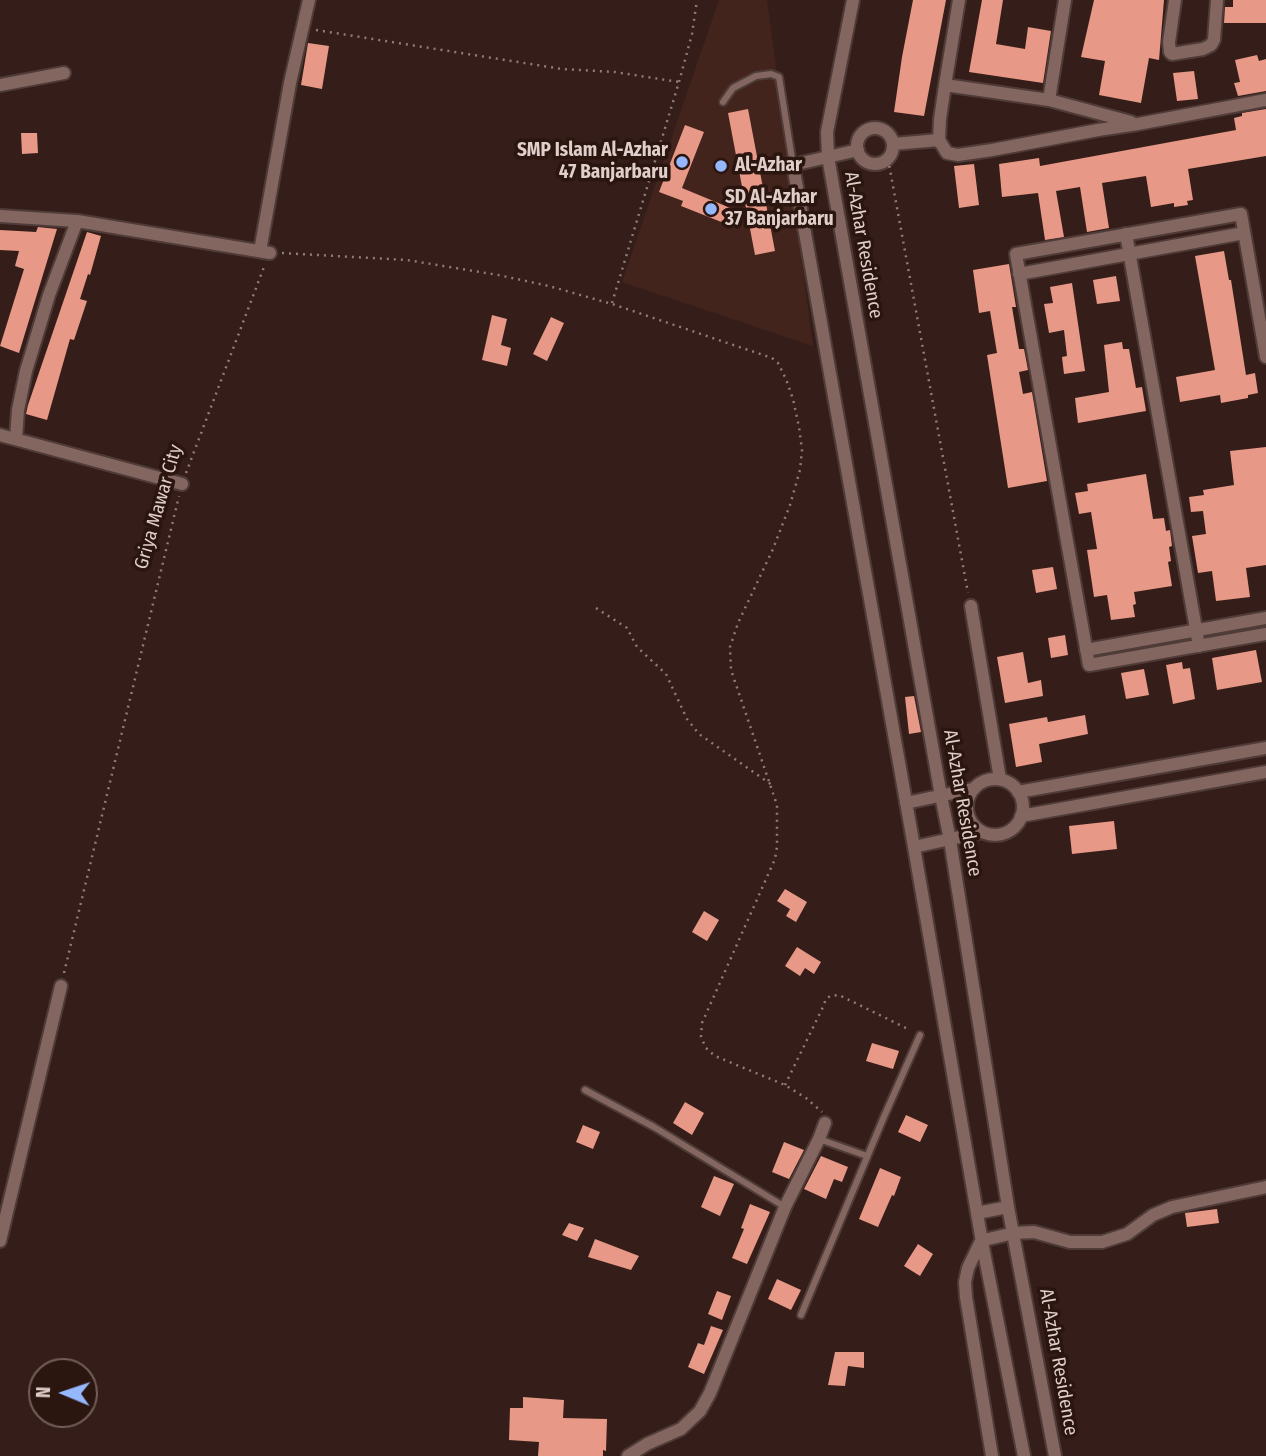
<!DOCTYPE html>
<style>
body{margin:0}
#map{position:relative;width:1266px;height:1456px;overflow:hidden;background:#351e19;font-family:"Fira Sans Condensed",sans-serif}
canvas{display:block}
.north{position:absolute;left:28px;top:1358px;width:70px;height:70px;box-sizing:border-box;background:#2b150f;border:2px solid #735f5a;border-radius:50%;rotate:272deg;font-size:19px;font-weight:700;line-height:28px;text-align:center;color:#dfceca}
.north::after{content:'';display:block;margin:auto;width:24px;height:32px;background:#94b7fd;clip-path:polygon(50% 0,100% 100%,50% 72%,0 100%)}
</style>
<div id="map">
<canvas width="1266" height="1456"></canvas>
<div class="north">N</div>
</div>
<script>
const c = document.querySelector('canvas').getContext('2d');
c.lineJoin = 'round';
function fillPath(path, color) {
  c.fillStyle = color;
  c.fill(path, 'evenodd');
}
function shape(rows) {
  const path = new Path2D();
  for (const r of rows) {
    if (r.length === 3) {
      path.moveTo(r[0] + r[2], r[1]);
      path.arc(r[0], r[1], r[2], 0, 2 * Math.PI);
      continue;
    }
    path.moveTo(r[0], r[1]);
    for (let i = 2; i < r.length; i += 2) path.lineTo(r[i], r[i + 1]);
  }
  return path;
}
function strokePath(path, color, width, dash) {
  c.strokeStyle = color;
  c.lineWidth = width;
  c.lineCap = dash ? 'butt' : 'round';
  c.setLineDash(dash || []);
  c.stroke(path);
}
function label(font, color, halo, rows, align = 'center') {
  c.font = font + ' "Fira Sans Condensed",sans-serif';
  c.lineWidth = 7;
  c.setLineDash([]);
  c.textBaseline = 'middle';
  c.strokeStyle = halo;
  c.fillStyle = color;
  for (const [text, x, y, turn = 0] of rows) {
    c.save();
    c.translate(x, y);
    c.rotate((+turn || 0) * Math.PI / 180);
    c.textAlign = isNaN(turn) ? turn : align;
    if (halo) c.strokeText(text, 0, 0);
    c.fillText(text, 0, 0);
    c.restore();
  }
}
fillPath(shape([
 [719,0,767,0,813,346,622,282]
]), '#42241d');
fillPath(shape([
 [913,0,946,0,924,116,894,112,902,57],
 [982,0,1003,0,996,44,1025,49,1028,27,1051,31,1043,83,969,72],
 [1094,0,1164,0,1159,60,1149,58,1141,103,1099,95,1105,61,1081,57],
 [1233,0,1266,0,1266,23,1224,23,1225,7,1233,7],
 [308,43,329,46,322,89,301,85],
 [1257,55,1259,61,1266,59,1266,91,1238,96,1234,83,1240,82,1235,60],
 [1194,71,1198,99,1177,101,1173,73],
 [748,109,775,251,755,255,728,113],
 [1266,109,1266,156,1188,169,1193,200,1187,201,1188,205,1174,207,1174,203,1151,207,1146,176,1102,183,1109,228,1087,232,1080,187,1056,191,1064,237,1045,240,1038,193,1002,197,999,164,1039,158,1040,166,1236,130,1234,118,1242,116,1242,113],
 [685,125,704,132,682,188,740,212,734,227,681,206,683,201,659,192],
 [21,133,37,133,38,153,22,154],
 [974,164,979,205,959,208,954,166],
 [38,227,57,229,19,353,0,346,24,269,15,266,19,251,0,250,0,230,36,232],
 [87,232,101,236,90,275,88,274,80,299,87,301,74,340,70,339,47,420,26,414,28,405],
 [1224,251,1229,280,1231,280,1246,375,1255,373,1258,393,1248,395,1248,398,1221,403,1220,395,1180,402,1176,377,1215,370,1195,256],
 [1009,264,1016,307,1012,307,1019,349,1024,349,1028,370,1019,372,1023,394,1032,392,1047,481,1008,488,987,355,997,353,990,311,979,313,973,270],
 [1116,276,1120,301,1097,304,1093,280],
 [1072,283,1085,371,1064,374,1062,357,1067,356,1064,330,1049,333,1044,304,1053,303,1050,287],
 [492,315,507,319,501,345,511,348,507,366,482,360],
 [551,317,564,323,547,361,533,354],
 [1122,342,1123,349,1129,349,1136,388,1142,387,1146,411,1078,423,1075,398,1109,392,1104,345],
 [1266,447,1266,565,1246,568,1250,597,1216,601,1212,571,1198,573,1192,536,1206,534,1203,511,1191,512,1189,497,1204,495,1203,490,1234,485,1230,451],
 [1146,474,1153,519,1164,518,1166,531,1170,530,1172,546,1169,547,1171,561,1168,562,1172,586,1134,592,1136,604,1133,605,1135,617,1111,620,1107,595,1094,597,1087,550,1097,549,1091,512,1079,514,1075,493,1088,491,1087,484],
 [1053,567,1057,589,1036,593,1032,570],
 [1065,635,1068,655,1051,658,1048,638],
 [1256,650,1262,682,1217,690,1212,658],
 [1023,652,1028,683,1041,680,1043,696,1005,703,997,657],
 [1182,662,1183,669,1190,668,1195,699,1173,704,1166,665],
 [1144,669,1149,695,1126,699,1121,673],
 [914,696,921,732,909,734,905,697],
 [1085,715,1088,734,1039,744,1042,762,1016,767,1009,724,1047,717,1048,722],
 [1114,821,1117,849,1072,854,1069,826],
 [785,889,807,902,796,922,786,916,790,909,777,901],
 [704,911,719,920,707,941,692,932],
 [797,947,821,962,814,974,805,968,800,976,785,966],
 [872,1043,899,1051,893,1069,866,1061],
 [685,1102,704,1113,692,1135,673,1123],
 [906,1115,928,1125,920,1142,898,1132],
 [583,1125,600,1132,593,1149,576,1142],
 [784,1142,804,1150,789,1179,772,1172],
 [821,1156,848,1167,842,1182,834,1179,826,1199,804,1189],
 [880,1168,901,1177,894,1196,892,1195,878,1227,859,1219],
 [714,1176,734,1184,720,1216,701,1207],
 [750,1204,770,1212,747,1264,732,1258,744,1229,741,1228],
 [1217,1209,1219,1223,1187,1227,1185,1213],
 [569,1223,584,1228,577,1241,562,1235],
 [595,1239,639,1256,631,1270,588,1257],
 [918,1244,933,1254,920,1276,904,1266],
 [777,1279,801,1290,791,1310,768,1299],
 [717,1291,731,1296,722,1320,708,1314],
 [711,1326,723,1330,704,1374,688,1367,698,1343,704,1345],
 [835,1352,864,1352,864,1368,848,1366,845,1386,828,1385],
 [523,1397,564,1400,563,1418,607,1419,606,1451,603,1450,603,1456,538,1456,539,1442,509,1440,510,1408,523,1408]
]), '#e79886');
const lane = shape([
 [723,102,733,88,756,76,771,74,779,77,793,165],
 [585,1090,654,1127,785,1207],
 [819,1139,867,1156],
 [801,1315,883,1119,920,1035]
]);
const street = shape([
 [853,0,827,132,828,157,941,796,950,840,1008,1207,1055,1456],
 [959,0,945,85,940,119,939,140,947,153,958,155,992,150,1098,130,1138,124,1266,100],
 [1175,0,1169,42,1170,52,1172,54,1203,49,1211,45,1214,40,1217,0],
 [0,85,64,73],
 [945,85,1049,100,1131,122],
 [1049,100,1065,0],
 [875,146,18],
 [893,144,939,140],
 [858,150,793,165,914,847,982,1242,1024,1456],
 [0,216,77,221,270,253],
 [1126,234,1199,646],
 [260,251,290,83,309,0],
 [1019,274,1244,233],
 [1266,357,1241,214,1016,254,1089,665,1266,634],
 [0,435,182,484],
 [16,438,18,410,26,371,49,295,77,221],
 [971,606,1000,779],
 [1086,650,1266,618],
 [995,807,28],
 [1018,792,1266,748],
 [906,803,972,789],
 [1021,816,1266,772],
 [914,847,982,832],
 [977,1213,1008,1207],
 [0,1241,61,986],
 [628,1456,647,1444,681,1429,700,1411,710,1393,785,1207,819,1139,825,1123],
 [992,1456,966,1297,965,1282,968,1268,980,1243,984,1240,1014,1233,1034,1232,1070,1242,1102,1242,1127,1234,1153,1215,1172,1207,1266,1187]
]);
strokePath(lane, '#4f3b37', 10);
strokePath(street, '#4f3b37', 16);
strokePath(shape([
 [316,30,562,69,615,72,679,82],
 [888,159,968,593],
 [282,253,407,260,498,275,549,286,612,304,772,358,778,363,786,379,793,399,799,427,802,450,800,470,790,505,773,549,738,623,730,647,731,670,777,805,777,847,775,859,702,1023,701,1037,706,1048,715,1056,785,1085,806,1098,822,1112],
 [612,303,679,82,692,34,697,0],
 [186,473,264,267],
 [596,608,627,628,637,647,666,674,687,719,699,734,772,785],
 [64,973,179,496],
 [785,1085,822,1009,826,999,830,996,839,995,910,1030]
]), '#907c78', 2.5, [2, 5]);
strokePath(lane, '#836660', 6);
strokePath(street, '#836660', 12);
for (const [x, y, r, color] of [
 [682,162,7,"#94b7fd"],
 [721,166,7,"#94b7fd"],
 [711,209,7,"#94b7fd"]
]) {
  const dot = new Path2D();
  dot.arc(x, y, r, 0, 2 * Math.PI);
  c.fillStyle = color;
  c.fill(dot);
  strokePath(dot, '#2b150f', 2.5);
}
label('bold 19px', '#dfceca', '#2b150f', [
 ["SMP Islam Al-Azhar",668,151,"right"],
 ["47 Banjarbaru",668,173,"right"],
 ["Al-Azhar",735,166],
 ["SD Al-Azhar",725,198],
 ["37 Banjarbaru",725,220]
], 'left');
label('19px', '#dfceca', '#2b150f', [
 ["Al-Azhar Residence",863,245,80],
 ["Griya Mawar City",159,507,-74],
 ["Al-Azhar Residence",962,803,80],
 ["Al-Azhar Residence",1058,1362,80]
]);
</script>
